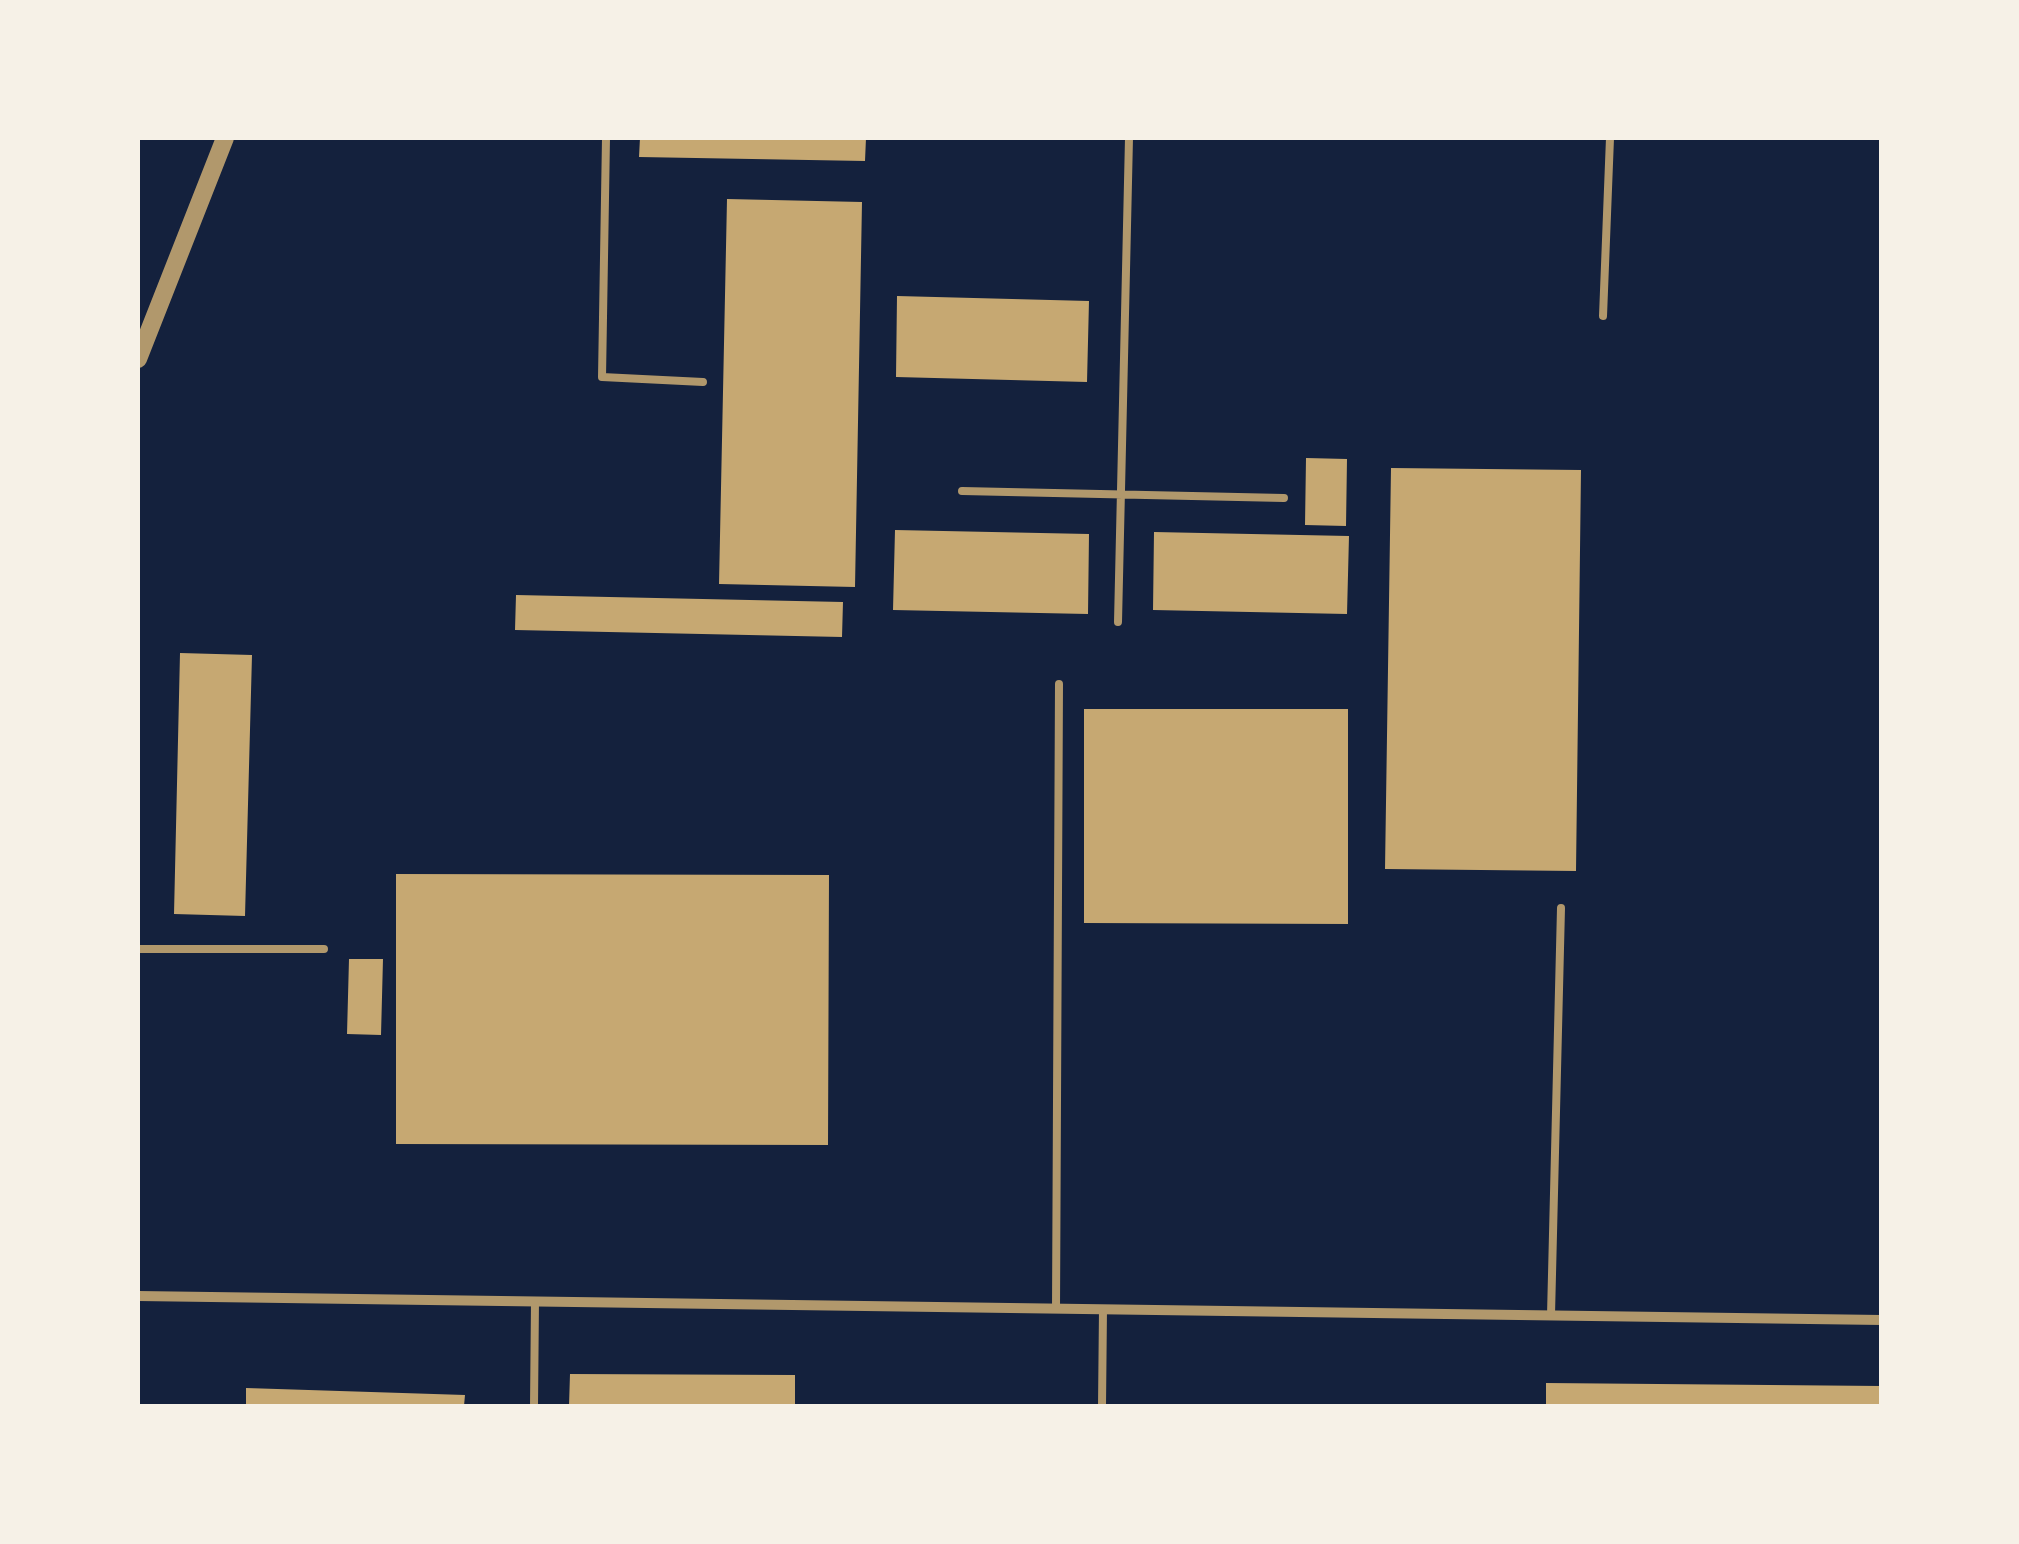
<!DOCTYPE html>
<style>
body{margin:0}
#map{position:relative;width:2019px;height:1544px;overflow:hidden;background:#14213d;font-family:"Source Serif 4",serif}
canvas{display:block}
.frame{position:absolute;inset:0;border:140px solid #f6f1e7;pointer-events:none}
</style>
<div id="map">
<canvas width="2019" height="1544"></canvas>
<div class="frame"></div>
</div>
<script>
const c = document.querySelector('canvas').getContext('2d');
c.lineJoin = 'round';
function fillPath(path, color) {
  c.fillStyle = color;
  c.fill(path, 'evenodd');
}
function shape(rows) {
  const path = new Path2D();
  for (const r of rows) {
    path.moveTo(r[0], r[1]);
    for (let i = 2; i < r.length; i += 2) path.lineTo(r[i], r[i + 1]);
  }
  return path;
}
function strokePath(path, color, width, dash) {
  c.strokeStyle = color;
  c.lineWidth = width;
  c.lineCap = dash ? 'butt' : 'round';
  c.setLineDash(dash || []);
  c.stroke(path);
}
fillPath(shape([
 [640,138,866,138,865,161,639,157],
 [727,199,862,202,855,587,719,584],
 [897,296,1089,301,1087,382,896,377],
 [1306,458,1347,459,1346,526,1305,525],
 [1391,468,1581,470,1576,871,1385,869],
 [895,530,1089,534,1088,614,893,610],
 [1154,532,1349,536,1347,614,1153,610],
 [516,595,843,602,842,637,515,630],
 [180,653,252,655,245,916,174,914],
 [1084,709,1348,709,1348,924,1084,923],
 [396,874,829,875,828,1145,396,1144],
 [349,959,383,959,381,1035,347,1034],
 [570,1374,795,1375,795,1406,569,1406],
 [1546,1383,1882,1386,1882,1406,1546,1406],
 [246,1388,465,1395,464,1406,246,1406]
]), '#c6a872');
strokePath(shape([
 [606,138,602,377,703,382],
 [1603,316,1610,138],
 [962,491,1284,498],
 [1118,622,1129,138],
 [138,949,324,949],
 [1056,1308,1059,684],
 [1551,1315,1561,908],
 [534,1406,535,1301],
 [1102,1406,1103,1309]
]), '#b1986c', 8);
strokePath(shape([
 [138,1296,1882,1320]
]), '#b1986c', 10);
strokePath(shape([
 [138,359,225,138]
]), '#b1986c', 18);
</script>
